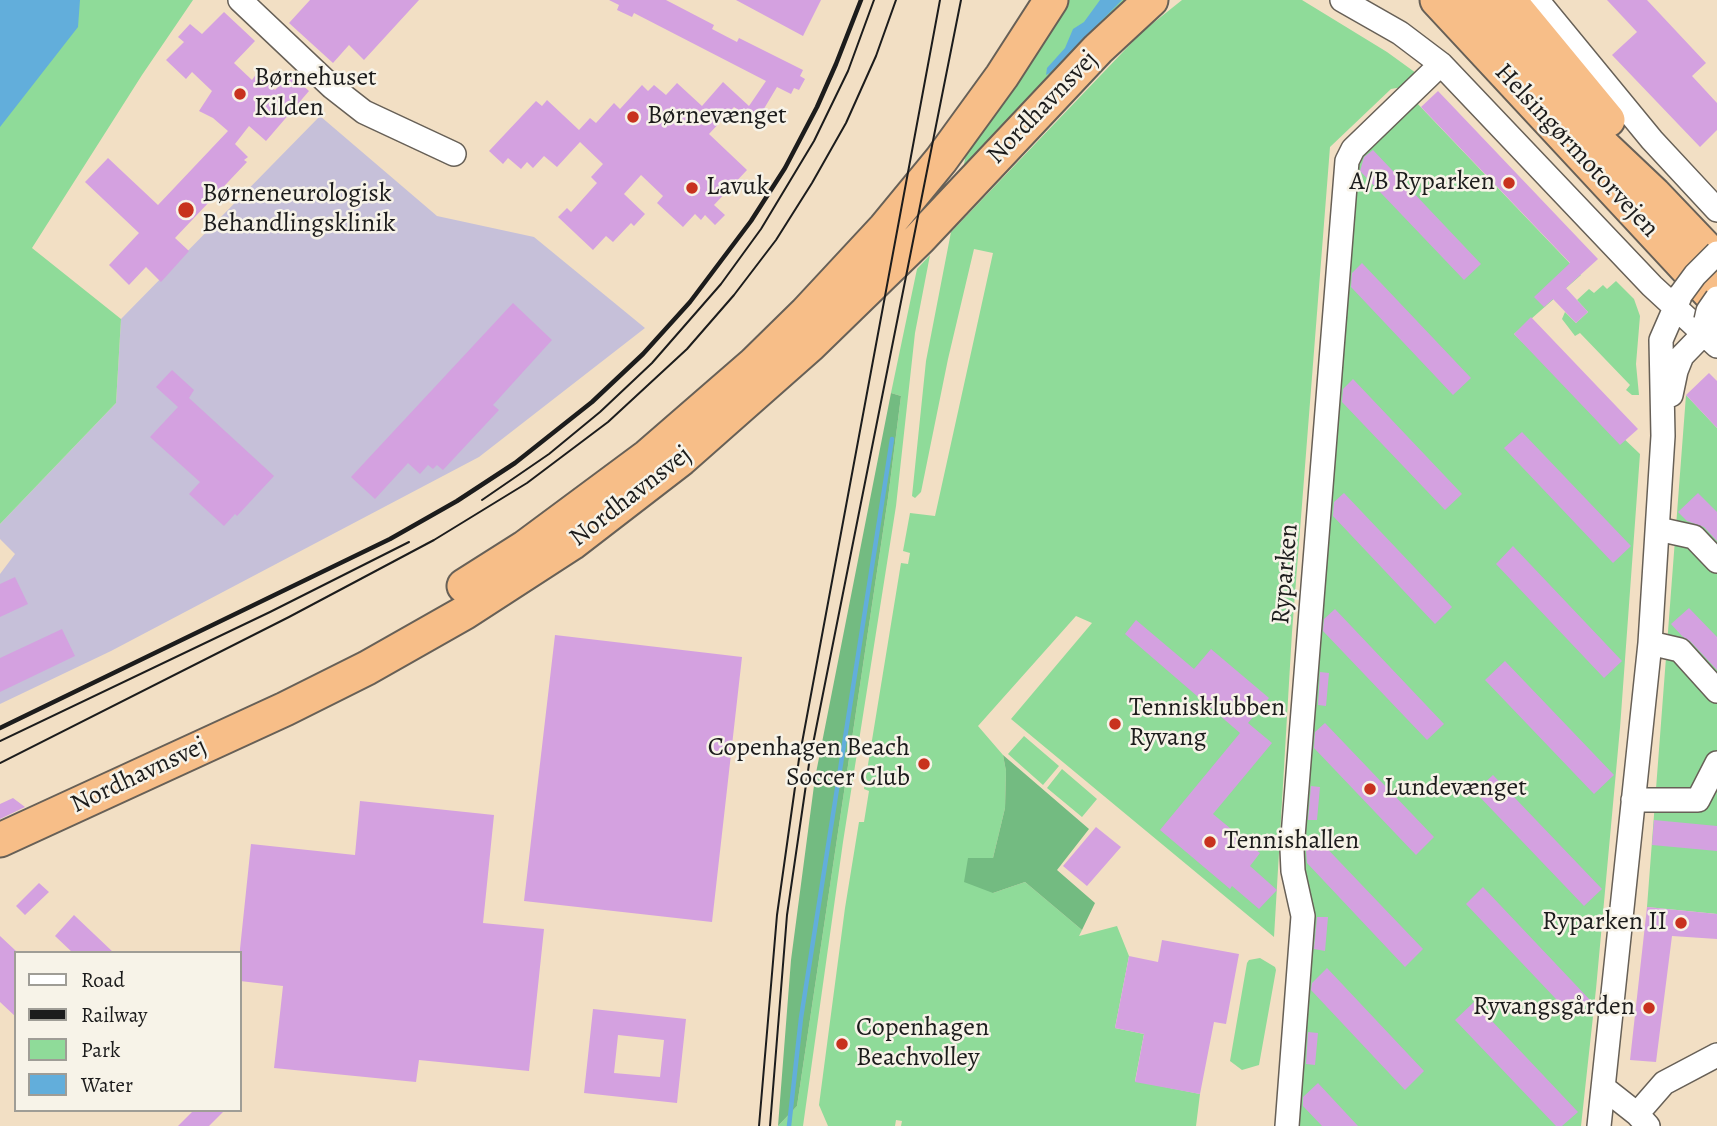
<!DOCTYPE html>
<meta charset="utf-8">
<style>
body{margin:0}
#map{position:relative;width:1717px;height:1126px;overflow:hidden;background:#f2dfc4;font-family:Alegreya,serif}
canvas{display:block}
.legend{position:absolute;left:14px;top:951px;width:228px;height:161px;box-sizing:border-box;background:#f7f3e8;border:2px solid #9f9d96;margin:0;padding:9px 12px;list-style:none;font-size:21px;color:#1c1c1c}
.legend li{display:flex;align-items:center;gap:14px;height:35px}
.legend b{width:35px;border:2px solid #9f9d96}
</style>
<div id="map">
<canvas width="1717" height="1126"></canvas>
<ul class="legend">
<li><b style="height:9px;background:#fff"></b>Road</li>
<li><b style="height:9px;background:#1c1c1c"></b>Railway</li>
<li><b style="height:19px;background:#8fdb99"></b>Park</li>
<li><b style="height:19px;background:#62aedb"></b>Water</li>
</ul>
</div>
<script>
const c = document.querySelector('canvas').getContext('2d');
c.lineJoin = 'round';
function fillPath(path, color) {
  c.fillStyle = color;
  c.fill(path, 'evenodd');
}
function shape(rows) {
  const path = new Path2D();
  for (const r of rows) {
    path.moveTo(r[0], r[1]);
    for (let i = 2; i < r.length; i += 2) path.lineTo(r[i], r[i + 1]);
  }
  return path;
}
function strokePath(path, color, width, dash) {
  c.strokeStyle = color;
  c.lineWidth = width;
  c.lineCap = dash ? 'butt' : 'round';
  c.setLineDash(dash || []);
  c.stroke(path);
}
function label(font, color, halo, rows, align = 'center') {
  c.font = font + ' Alegreya,serif';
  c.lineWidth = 5;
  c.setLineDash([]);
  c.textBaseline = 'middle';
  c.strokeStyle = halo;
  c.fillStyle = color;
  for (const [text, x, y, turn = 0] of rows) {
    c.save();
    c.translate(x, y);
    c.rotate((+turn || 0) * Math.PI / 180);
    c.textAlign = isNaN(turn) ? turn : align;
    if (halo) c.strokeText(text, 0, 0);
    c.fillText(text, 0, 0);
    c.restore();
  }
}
fillPath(shape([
 [320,116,437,216,534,237,645,328,479,457,111,651,0,704,0,574,15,554,0,539,0,524,116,403,121,319]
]), '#c6c0d9');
fillPath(shape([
 [0,0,193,0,142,75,32,248,121,319,116,403,0,524],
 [1067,0,1135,0,961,180,969,138],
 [1182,0,1302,0,1387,52,1416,73,1402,87,1391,89,1330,147,1292,632,1274,937,1011,719,1092,623,1076,616,978,726,1003,755,1006,771,1005,808,993,858,993,893,1025,882,1082,930,1079,936,1117,926,1129,956,1115,1028,1144,1034,1135,1081,1200,1094,1196,1126,901,1126,902,1121,896,1120,895,1126,828,1126,819,1105,845,908,859,822,864,822,869,791,864,789,901,563,908,564,910,553,903,551,910,513,935,516,993,253,974,249,948,359,921,492,915,498,912,496,926,361,951,232,1142,32],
 [1415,101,1581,275,1514,334,1640,454,1620,728,1596,989,1581,1126,1293,1126,1299,848,1353,160],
 [930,255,915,333,896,506,843,842,803,1126,778,1126,797,1106,888,498,901,396,891,393,917,269],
 [1616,281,1634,299,1640,316,1636,364,1639,395,1632,395,1626,390,1630,385,1580,333,1575,336,1562,319,1565,312,1576,323,1588,312,1577,300,1589,289,1594,293,1603,285,1607,289],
 [1686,395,1717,428,1717,914,1647,907],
 [1024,736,1059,766,1043,785,1008,754],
 [1062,769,1097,799,1082,817,1047,788],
 [1260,958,1275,967,1276,970,1259,1065,1242,1070,1230,1061,1247,963,1249,960]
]), '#8fdb99');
fillPath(shape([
 [891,393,901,396,888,498,797,1106,778,1126,791,960,815,778],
 [1003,755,1089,829,1057,870,1095,903,1082,930,1025,882,993,893,964,882,968,858,993,858,1005,808,1006,771]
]), '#73bb81');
fillPath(shape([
 [0,0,80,0,78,27,0,127],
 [1100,0,1122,0,1050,73,1046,75,1047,68,1065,48,1073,29,1084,22]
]), '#62aedb');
strokePath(shape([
 [789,1126,801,1018,892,439]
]), '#62aedb', 4.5);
fillPath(shape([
 [310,0,419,0,364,60,349,45,333,63,289,23],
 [609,0,666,0,714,25,712,29,737,42,739,38,803,70,800,76,805,79,799,90,794,88,791,94,777,87,756,122,734,107,709,134,747,170,714,205,725,215,715,225,705,215,701,220,695,214,683,227,657,203,663,196,641,175,624,194,645,214,634,226,631,223,613,242,606,236,593,250,558,217,567,208,571,212,597,183,591,177,603,164,580,142,557,167,544,156,533,168,527,162,521,169,508,158,503,164,489,151,536,101,542,106,547,100,579,130,590,118,596,123,614,103,620,109,642,85,648,91,654,85,666,95,677,83,702,106,723,82,749,106,766,81,634,13,632,17,617,10,619,5],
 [736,0,821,0,803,36],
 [1607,0,1647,0,1706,63,1692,76,1717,103,1717,130,1700,147,1612,55,1637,32],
 [224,12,255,41,234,63,252,80,257,73,275,90,290,74,309,91,266,141,249,126,235,144,248,157,244,160,247,162,175,238,189,251,161,282,146,267,129,285,109,265,139,233,85,182,108,158,158,205,228,131,213,118,199,111,212,91,192,72,186,79,166,60,184,42,178,37,190,24,202,34],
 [1438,91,1598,259,1566,288,1588,312,1576,323,1553,299,1544,307,1534,297,1570,263,1421,107],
 [1373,150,1481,264,1464,280,1360,171,1364,157],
 [1362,263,1471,378,1453,395,1351,287,1352,273],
 [513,303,552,340,493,405,499,410,443,470,437,465,433,469,428,465,420,474,408,463,375,499,351,477],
 [1531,317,1638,429,1620,445,1514,334],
 [172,370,194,390,189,398,274,476,237,516,235,514,224,526,189,494,200,482,150,437,178,407,156,387],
 [1709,373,1717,381,1717,428,1686,395],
 [1353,379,1462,494,1445,510,1342,402,1343,389],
 [1522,432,1631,546,1613,563,1504,448],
 [1344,493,1452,607,1435,624,1333,516,1334,502],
 [1698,493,1717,512,1717,541,1704,527,1687,521,1678,512],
 [1513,546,1622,661,1604,678,1496,564],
 [15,577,28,604,0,617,0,584],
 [1689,608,1717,637,1717,670,1690,641,1682,636,1671,624],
 [1335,609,1444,724,1427,740,1323,631,1324,619],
 [1136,620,1194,669,1211,649,1269,698,1248,723,1272,743,1213,814,1260,853,1250,866,1277,890,1259,909,1232,886,1230,889,1160,830,1240,733,1125,634],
 [62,629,75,656,0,692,0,658],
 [555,635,742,657,712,922,524,901],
 [1505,661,1614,775,1594,794,1485,680],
 [1320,672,1329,673,1326,706,1318,705],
 [1325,723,1434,837,1416,855,1314,748,1315,732],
 [1493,775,1602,889,1584,906,1475,792],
 [1311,786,1320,787,1317,820,1308,820],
 [13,798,25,807,0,819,0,804],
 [360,801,494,815,483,923,544,929,529,1071,419,1060,416,1082,274,1068,283,986,240,981,240,949,251,844,355,855],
 [1654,820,1717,826,1717,851,1652,845],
 [1096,827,1121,847,1087,886,1063,866],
 [1318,839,1423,949,1405,967,1307,863,1306,851],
 [39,883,49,892,25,915,16,906],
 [1483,887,1590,1000,1573,1017,1466,904],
 [1647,907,1717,914,1717,939,1672,936,1656,1062,1630,1060],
 [74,915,114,953,73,953,55,936],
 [1317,917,1328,917,1325,951,1314,949],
 [0,936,16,951,16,1017,0,1002],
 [1162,940,1239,954,1226,1024,1214,1022,1200,1094,1135,1082,1144,1034,1115,1028,1129,956,1158,962],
 [1327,968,1424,1071,1405,1090,1311,990,1312,983],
 [1474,1002,1578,1112,1562,1126,1556,1126,1455,1020],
 [593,1009,686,1019,677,1103,584,1093],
 [618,1035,664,1040,660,1077,614,1073],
 [1308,1032,1318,1033,1315,1065,1306,1064],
 [1318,1083,1358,1126,1322,1126,1303,1106,1303,1097],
 [194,1110,225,1110,209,1126,178,1126]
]), '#d4a1e0');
const minor = shape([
 [240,0,332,87,364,112,454,154],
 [1342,0,1400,33,1441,64,1652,286,1717,346],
 [1537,0,1652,140,1717,210],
 [1671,395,1676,371,1682,356,1715,322],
 [1658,529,1694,537,1717,561],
 [1650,643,1680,650,1717,691],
 [1633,800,1698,800,1717,763],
 [1604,1088,1637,1114,1648,1126],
 [1637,1114,1664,1083,1717,1055],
 [1287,1126,1303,916,1293,871,1292,849,1347,161,1353,149,1441,64],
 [1599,1126,1650,643,1663,436,1661,340,1681,294]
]);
const highway = shape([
 [1437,0,1717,301],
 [1470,0,1598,141,1654,194,1717,260],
 [1509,0,1608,120],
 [464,586,524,548,648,456,754,364,806,313,885,228,941,160,1002,76,1051,0],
 [0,840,285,709,367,668,464,613,572,543,681,459,809,346,919,239,1098,49,1151,0]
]);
strokePath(minor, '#676057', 26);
strokePath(highway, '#676057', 37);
strokePath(minor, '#fff', 23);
strokePath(highway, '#f7be88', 33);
strokePath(shape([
 [482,500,549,454,600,412,652,363,721,284,761,229,814,141,848,71,874,0],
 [0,741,270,612,409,542],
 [0,763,289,617,434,540,527,483,608,422,687,349,734,295,776,240,812,183,846,123,876,56,896,0],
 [759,1126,777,915,799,759,940,0],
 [770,1126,787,915,809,764,961,0]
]), '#1c1c1c', 2);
strokePath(shape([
 [0,728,390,539,457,501,515,463,592,402,643,354,690,302,751,221,785,168,817,107,836,64,861,0]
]), '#1c1c1c', 4.5);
const minorBridge = shape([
 [1681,294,1695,275,1717,253],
 [1706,320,1708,311,1717,298]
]);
strokePath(minorBridge, '#676057', 26, []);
strokePath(minorBridge, '#fff', 23);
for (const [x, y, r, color] of [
 [240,94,7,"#c8321e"],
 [633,117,7,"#c8321e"],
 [1509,183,7,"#c8321e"],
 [692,188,7,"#c8321e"],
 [186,210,9,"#c8321e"],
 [1115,724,7,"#c8321e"],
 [924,764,7,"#c8321e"],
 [1370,789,7,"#c8321e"],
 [1210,842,7,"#c8321e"],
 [1681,923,7,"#c8321e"],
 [1649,1008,7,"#c8321e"],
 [842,1044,7,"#c8321e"]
]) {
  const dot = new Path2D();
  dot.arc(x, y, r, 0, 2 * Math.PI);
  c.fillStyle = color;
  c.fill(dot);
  strokePath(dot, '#f7f3e8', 2.5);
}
label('26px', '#1c1c1c', '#f7f3e8', [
 ["Børnehuset",254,79],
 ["Kilden",254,109],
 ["Børnevænget",647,117],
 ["A/B Ryparken",1495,183,"right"],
 ["Lavuk",706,188],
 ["Børneneurologisk",202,195],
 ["Behandlingsklinik",202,225],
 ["Tennisklubben",1129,709],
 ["Ryvang",1129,739],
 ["Copenhagen Beach",910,749,"right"],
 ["Soccer Club",910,779,"right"],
 ["Lundevænget",1384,789],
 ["Tennishallen",1224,842],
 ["Ryparken II",1667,923,"right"],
 ["Ryvangsgården",1635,1008,"right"],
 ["Copenhagen",856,1029],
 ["Beachvolley",856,1059]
], 'left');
label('26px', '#1c1c1c', '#f7f3e8', [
 ["Nordhavnsvej",1043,108,-46],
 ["Helsingørmotorvejen",1576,151,47],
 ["Nordhavnsvej",631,497,-38],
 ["Ryparken",1286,574,-85],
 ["Nordhavnsvej",139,776,-25]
]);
</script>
